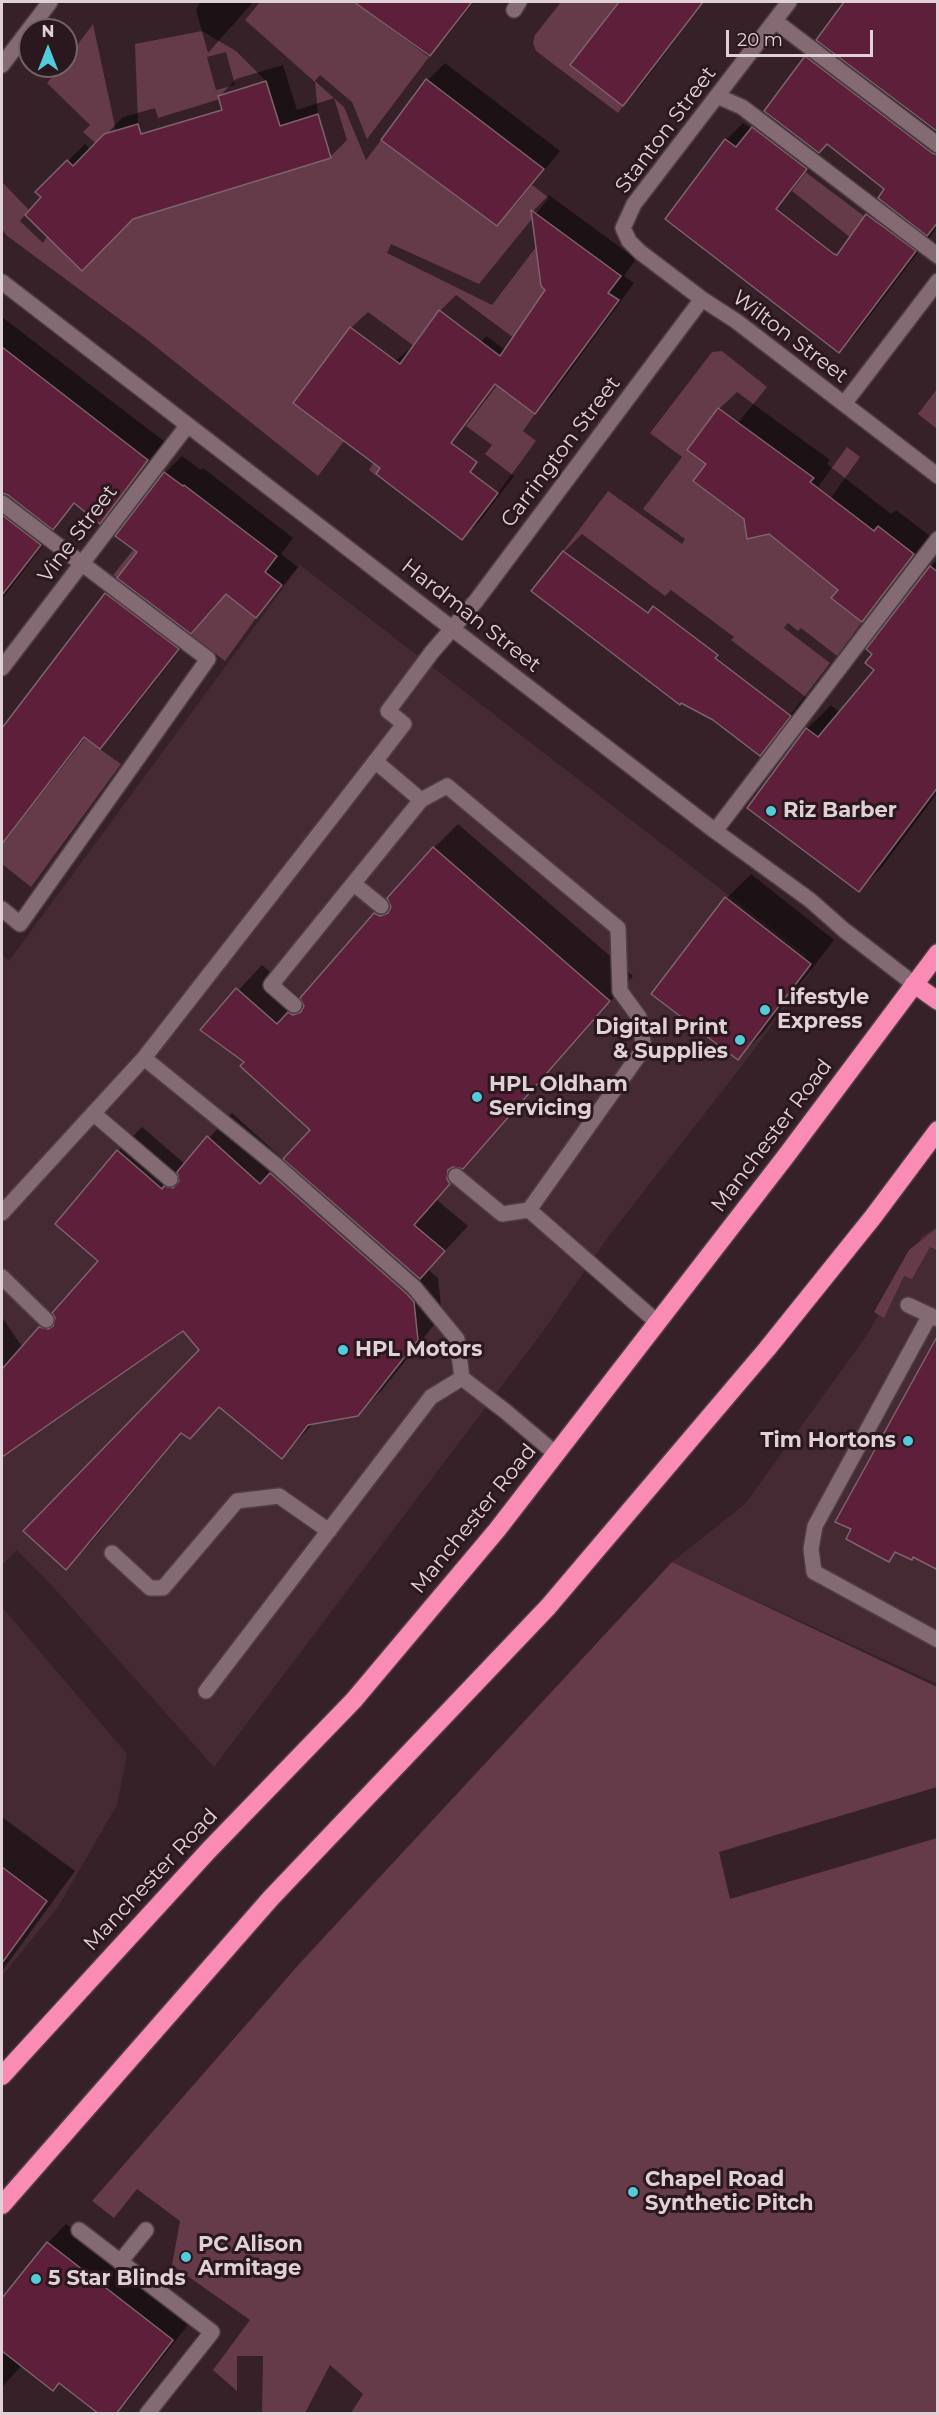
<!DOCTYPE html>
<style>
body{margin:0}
#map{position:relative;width:939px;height:2415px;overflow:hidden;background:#362128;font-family:Montserrat,sans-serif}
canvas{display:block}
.frame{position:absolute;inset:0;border:3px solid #e0d1d6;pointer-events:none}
.north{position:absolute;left:18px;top:18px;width:60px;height:60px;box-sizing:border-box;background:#2b181f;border:2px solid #736268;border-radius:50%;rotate:0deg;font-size:16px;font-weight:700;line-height:24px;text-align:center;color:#e0d1d6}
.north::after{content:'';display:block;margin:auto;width:21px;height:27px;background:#53cbdb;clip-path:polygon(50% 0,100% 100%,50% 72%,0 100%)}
.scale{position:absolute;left:726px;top:30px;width:147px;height:27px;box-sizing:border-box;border:3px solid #e0d1d6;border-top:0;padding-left:8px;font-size:18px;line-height:21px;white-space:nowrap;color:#e0d1d6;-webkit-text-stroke:4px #2b181f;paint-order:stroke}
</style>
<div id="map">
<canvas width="939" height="2415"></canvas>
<div class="frame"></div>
<div class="north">N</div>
<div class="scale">20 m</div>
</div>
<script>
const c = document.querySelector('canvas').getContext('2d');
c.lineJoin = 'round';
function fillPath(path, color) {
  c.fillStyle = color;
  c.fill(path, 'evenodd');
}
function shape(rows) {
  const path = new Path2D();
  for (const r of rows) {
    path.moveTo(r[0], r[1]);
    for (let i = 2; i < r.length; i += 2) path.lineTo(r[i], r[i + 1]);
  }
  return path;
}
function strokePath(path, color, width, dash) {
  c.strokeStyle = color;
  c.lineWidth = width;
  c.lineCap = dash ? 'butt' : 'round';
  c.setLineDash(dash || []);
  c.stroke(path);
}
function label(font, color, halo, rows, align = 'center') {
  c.font = font + ' Montserrat,sans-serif';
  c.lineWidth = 6;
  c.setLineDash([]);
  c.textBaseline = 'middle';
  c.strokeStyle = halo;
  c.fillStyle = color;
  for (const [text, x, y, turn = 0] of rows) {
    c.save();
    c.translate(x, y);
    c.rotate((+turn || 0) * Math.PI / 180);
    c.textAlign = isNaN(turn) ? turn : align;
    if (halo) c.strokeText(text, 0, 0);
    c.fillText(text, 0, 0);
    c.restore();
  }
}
fillPath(shape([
 [300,565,805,954,811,972,741,1067,608,1237,544,1330,214,1767,54,1588,17,1550,2,1565,2,955,9,961],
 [937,1227,937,1684,672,1562,745,1504,867,1335,922,1236],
 [2,1607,127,1754,117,1805,58,1907,2,1976]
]), '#452a34');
fillPath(shape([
 [260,2,354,2,429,57,367,139,352,102,320,75,315,81,344,107,366,160,382,139,498,226,531,184,549,198,479,284,391,244,387,253,492,305,552,226,574,241,564,256,610,290,608,293,567,263,547,260,539,272,540,280,549,287,513,348,508,344,504,349,486,336,472,354,485,376,535,414,523,431,536,441,498,493,457,465,424,410,375,475,369,470,460,326,439,310,410,349,395,361,350,327,344,441,318,476,145,338,6,235,2,229,2,182,29,210,20,221,43,243,100,147,83,132,90,125,47,83,61,66,66,66,66,60,93,24,116,131,129,173,151,166,138,124,135,44,202,31,236,51,266,81,248,87,253,105,213,113,174,124,151,135,172,207,331,158,318,114,315,82,245,20],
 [226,52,235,85,216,90,207,57],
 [561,2,618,2,570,65,623,106,618,113,536,51,533,43,535,35],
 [764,141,888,234,859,272,737,178],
 [722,351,767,387,738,423,718,408,687,450,706,464,693,482,715,497,724,486,746,511,746,533,754,538,765,535,771,528,786,531,847,447,860,457,831,498,823,492,819,557,810,568,828,582,844,582,832,598,870,602,910,551,913,553,837,656,801,628,798,631,788,623,784,628,830,663,760,755,773,702,715,658,717,655,688,633,650,683,641,676,680,627,647,614,563,551,608,491,682,544,685,539,643,509,682,457,650,433,712,352],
 [937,389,937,429,918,414],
 [145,535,173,588,208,616,226,594,256,618,225,661,113,575],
 [84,738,121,764,31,887,2,864,2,845],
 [937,1228,937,1250,930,1247,912,1279,904,1276,884,1318,874,1312,909,1250],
 [672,1562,937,1687,937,1787,719,1852,730,1899,937,1838,937,2413,351,2413,363,2394,330,2365,305,2413,262,2413,263,2356,237,2356,237,2391,213,2370,250,2320,172,2265,180,2221,137,2189,114,2218,92,2201,301,1962]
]), '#653a49');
fillPath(shape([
 [200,2,253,2,208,53,196,10],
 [356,2,474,2,445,39,428,56],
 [620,2,704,2,640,87,623,104,572,65],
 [846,2,938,2,938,226,856,334,839,351,667,219,726,140,743,123,752,129,768,113,806,57,821,42,818,40],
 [828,143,886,189,883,200,868,215,851,238,792,191],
 [445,63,560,151,515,206,497,224,428,80],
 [283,65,297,110,334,98,347,140,330,157,43,197,37,192,85,144,91,150,123,117,155,108,158,118,220,99,220,96,236,79],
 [549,195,636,259,624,276,634,283,552,395,535,412,498,384,466,426,492,445,485,454,514,476,479,522,462,538,383,468,351,328,368,312,414,346,440,311,456,295,514,338,548,290,542,285,533,211],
 [2,317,165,442,117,505,100,522,76,503,55,525,57,527,2,599,2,487,20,462,2,447],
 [737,392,830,460,827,464,891,514,896,510,930,536,879,603,862,620,840,590,770,533,745,519,708,464,689,450,719,409],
 [182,456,201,470,203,468,293,538,281,554,298,567,273,598,256,616,227,593,193,630,195,631,117,730,100,747,86,737,2,845,2,730,106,594,121,579,139,552,165,473],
 [582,534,665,596,671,590,734,637,731,640,807,698,777,736,760,754,533,591,564,552],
 [938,558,938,792,882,867,859,890,749,808,807,729,831,705,840,713,876,670,874,654,868,649],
 [458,824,633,976,437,1200,468,1226,428,1269,438,1278,442,1315,382,1390,357,1415,314,1423,282,1457,220,1406,190,1437,183,1432,90,1544,66,1568,201,1350,183,1329,2,1455,2,1317,23,1348,101,1261,118,1151,142,1127,185,1164,232,1113,284,1160,312,1130,246,1062,202,1029,262,965,301,999,434,848],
 [751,874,834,940,762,1034,738,1058,727,898],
 [2,1817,75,1871,2,1971],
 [66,2224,191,2321,128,2401,116,2414,60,2382,22,2365,2,2387,2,2300,48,2243]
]), '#0007');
const building = shape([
 [354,2,472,2,430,56,354,2],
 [619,2,703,2,623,106,570,65,619,2],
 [844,2,938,2,938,132,816,40,844,2],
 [805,56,932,153,938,155,938,222,927,236,878,198,884,189,827,144,819,153,764,111,805,56],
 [426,79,544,169,497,226,381,140,426,79],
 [266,81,280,126,318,114,331,158,133,219,82,271,25,215,41,197,35,192,67,160,73,166,104,134,138,124,141,134,222,110,218,96,266,81],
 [752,127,807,169,776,209,834,254,837,255,866,214,916,251,839,353,665,219,725,139,736,147,752,127],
 [531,210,621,276,608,293,619,300,535,414,495,384,451,443,477,462,470,472,498,493,462,540,376,474,380,468,293,403,350,327,400,364,439,310,500,356,545,290,541,286,531,210],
 [2,347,148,460,100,524,74,503,53,530,8,495,2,493,2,347],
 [718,408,814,478,810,482,874,531,878,526,914,554,862,622,831,598,838,590,769,534,747,539,744,519,693,481,706,464,687,450,718,408],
 [164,472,183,486,184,485,277,556,265,572,282,585,256,618,226,594,191,634,117,578,137,552,115,536,164,472],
 [2,515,41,545,2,595,2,515],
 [563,551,648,613,653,606,718,655,715,658,791,716,760,756,713,720,681,703,680,705,531,591,563,551],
 [930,566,938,572,938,787,859,892,747,808,806,728,818,737,874,670,865,663,872,654,866,649,930,566],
 [105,593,179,649,100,749,84,737,2,844,2,728,105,593],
 [433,847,610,1001,463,1169,453,1167,448,1170,447,1179,450,1184,414,1225,445,1251,420,1279,283,1159,310,1130,240,1066,244,1062,200,1030,236,988,277,1024,288,1012,293,1015,301,1012,304,1006,300,998,374,913,380,916,388,913,391,907,387,898,433,847],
 [725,897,811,964,738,1060,651,994,725,897],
 [207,1136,260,1184,270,1173,407,1294,414,1302,418,1340,358,1416,308,1425,282,1459,219,1407,190,1439,181,1433,66,1570,23,1531,199,1350,183,1331,2,1457,2,1369,39,1327,48,1329,53,1326,55,1318,52,1313,98,1261,55,1224,117,1150,162,1189,164,1186,173,1188,179,1181,177,1172,207,1136],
 [938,1335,938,1570,913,1557,912,1560,895,1552,889,1562,846,1539,851,1529,835,1522,938,1335],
 [2,1867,47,1901,2,1963,2,1867],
 [47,2242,173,2340,116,2414,99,2414,59,2383,53,2391,2,2351,2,2298,47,2242]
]);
fillPath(building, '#5d1f39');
strokePath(building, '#7d646c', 1.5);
const minor = shape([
 [789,2,634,204,623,228,629,241,640,252,702,299,736,321,938,476],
 [514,10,519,2],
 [775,21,938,145],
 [2,65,50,2],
 [717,96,742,107,938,256],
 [2,282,715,831,810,900,844,930,914,984],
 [844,404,938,281],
 [2,503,208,659,20,924,2,909],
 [2,668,187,426],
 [375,761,421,800],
 [715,831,938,539],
 [354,884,381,906],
 [294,1005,271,985,421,800,447,786,618,928,620,991,639,1017,644,1048,529,1210,657,1322],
 [144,1058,277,1166,414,1287,457,1339,462,1378,505,1411,556,1454],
 [94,1114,170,1179],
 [456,1176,502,1214,529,1210],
 [2,1213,144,1058,339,808,404,724,388,711,432,652,476,601,702,299],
 [2,1277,46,1320],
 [908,1305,938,1319],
 [930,1315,815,1526,811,1549,814,1572,938,1640],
 [112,1553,150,1588,163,1588,237,1501,279,1496,329,1531],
 [206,1691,431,1397,462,1378],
 [79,2230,212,2332,147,2414],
 [120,2262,146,2230]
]);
const highway = shape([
 [914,984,938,1001],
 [2,2076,209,1850,354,1700,497,1530,786,1156,938,953],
 [2,2205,271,1898,548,1607,767,1349,873,1217,938,1130]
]);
strokePath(minor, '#4f3e44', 18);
strokePath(highway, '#4f3e44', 21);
strokePath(minor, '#846b73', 15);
strokePath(highway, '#f98bb4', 18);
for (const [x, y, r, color] of [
 [771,811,6,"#53cbdb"],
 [765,1010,6,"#53cbdb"],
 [740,1040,6,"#53cbdb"],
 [477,1097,6,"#53cbdb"],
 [343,1350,6,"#53cbdb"],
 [908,1441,6,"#53cbdb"],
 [633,2192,6,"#53cbdb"],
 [186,2257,6,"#53cbdb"],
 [36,2279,6,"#53cbdb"]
]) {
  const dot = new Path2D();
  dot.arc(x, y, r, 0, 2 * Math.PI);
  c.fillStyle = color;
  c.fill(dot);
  strokePath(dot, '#2b181f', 2);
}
label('21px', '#e0d1d6', '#2b181f', [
 ["Stanton Street",666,130,-53],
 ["Wilton Street",790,337,37],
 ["Carrington Street",561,452,-53],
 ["Vine Street",78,534,-53],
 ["Hardman Street",471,616,38],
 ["Manchester Road",772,1136,-53],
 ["Manchester Road",474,1519,-51],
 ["Manchester Road",151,1880,-47]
]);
label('bold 21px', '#e0d1d6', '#2b181f', [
 ["Riz Barber",783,811],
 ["Lifestyle",777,998],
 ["Express",777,1022],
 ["Digital Print",728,1028,"right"],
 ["& Supplies",728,1052,"right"],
 ["HPL Oldham",489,1085],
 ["Servicing",489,1109],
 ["HPL Motors",355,1350],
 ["Tim Hortons",896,1441,"right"],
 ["Chapel Road",645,2180],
 ["Synthetic Pitch",645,2204],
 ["PC Alison",198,2245],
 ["Armitage",198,2269],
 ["5 Star Blinds",48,2279]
], 'left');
</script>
